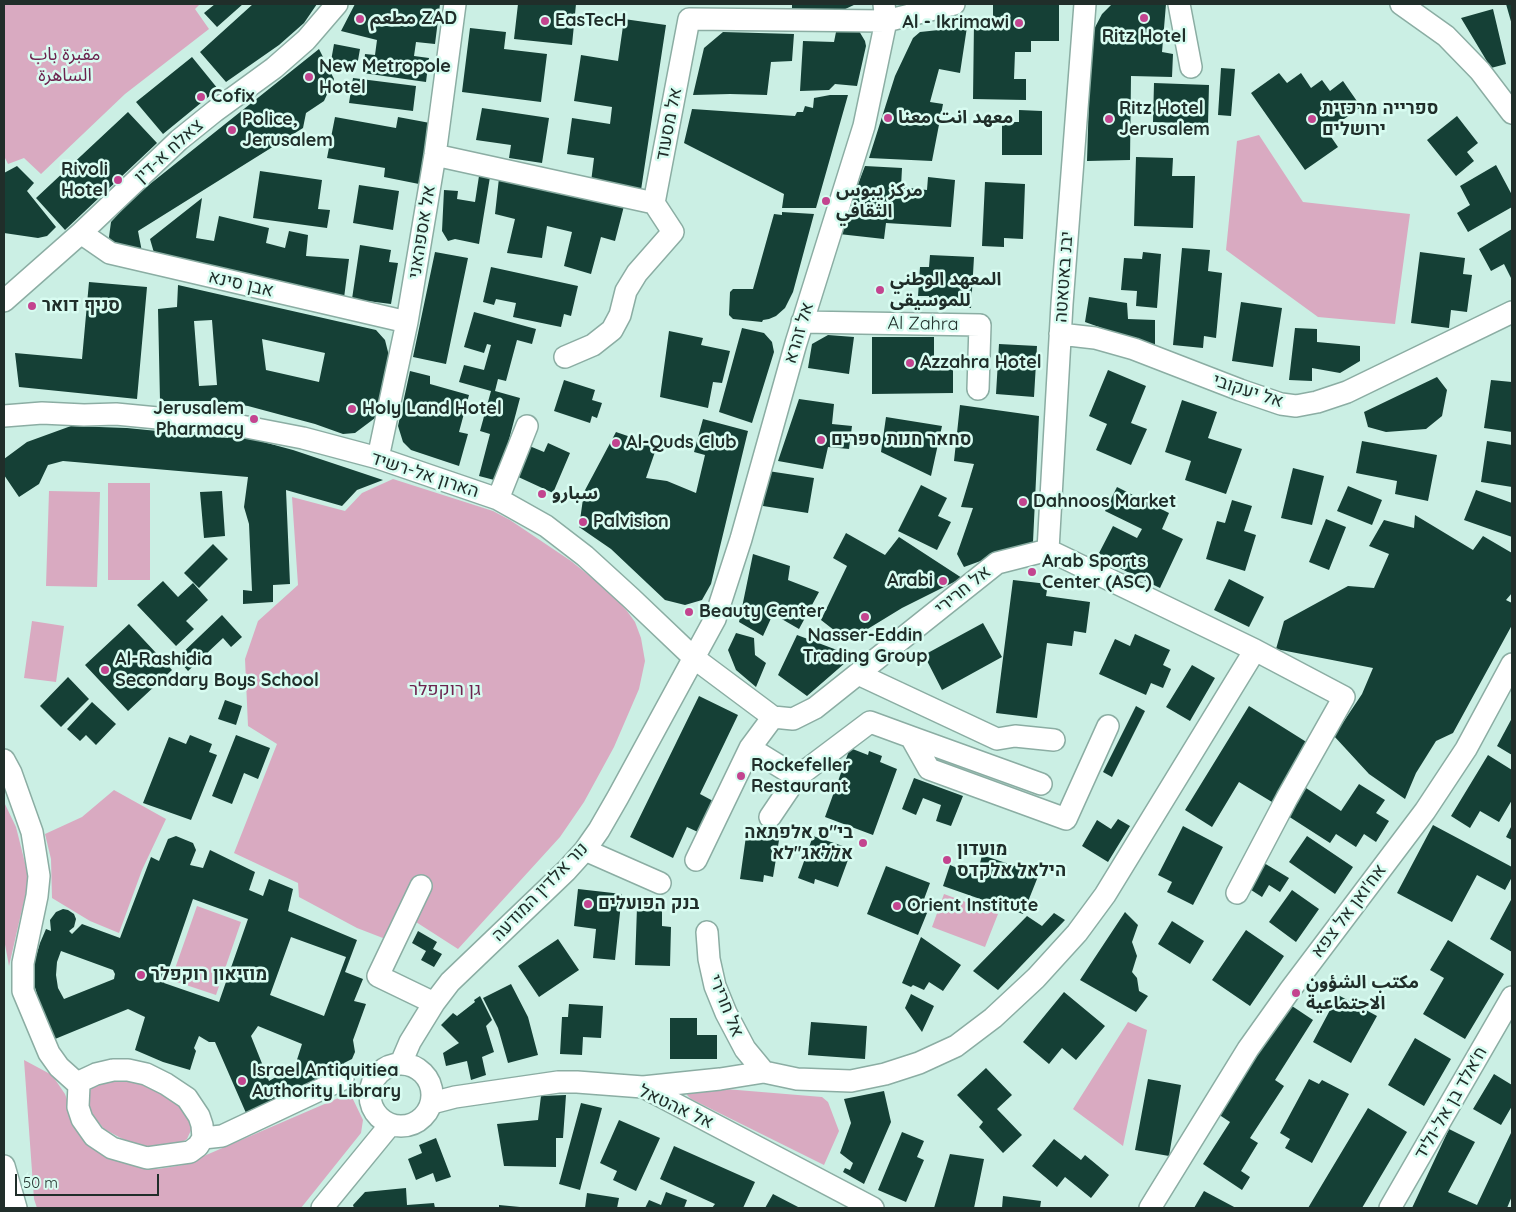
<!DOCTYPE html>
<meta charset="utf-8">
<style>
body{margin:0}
#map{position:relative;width:1516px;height:1212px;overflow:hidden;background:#cbefe4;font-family:Quicksand,sans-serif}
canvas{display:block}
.frame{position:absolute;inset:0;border:5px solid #202e2a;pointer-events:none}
.scale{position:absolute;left:15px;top:1174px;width:144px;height:22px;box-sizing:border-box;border:2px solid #202e2a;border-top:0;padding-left:6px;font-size:15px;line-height:18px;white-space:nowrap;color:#202e2a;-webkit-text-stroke:4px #d8fcf1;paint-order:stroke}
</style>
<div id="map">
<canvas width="1516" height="1212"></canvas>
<div class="frame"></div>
<div class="scale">50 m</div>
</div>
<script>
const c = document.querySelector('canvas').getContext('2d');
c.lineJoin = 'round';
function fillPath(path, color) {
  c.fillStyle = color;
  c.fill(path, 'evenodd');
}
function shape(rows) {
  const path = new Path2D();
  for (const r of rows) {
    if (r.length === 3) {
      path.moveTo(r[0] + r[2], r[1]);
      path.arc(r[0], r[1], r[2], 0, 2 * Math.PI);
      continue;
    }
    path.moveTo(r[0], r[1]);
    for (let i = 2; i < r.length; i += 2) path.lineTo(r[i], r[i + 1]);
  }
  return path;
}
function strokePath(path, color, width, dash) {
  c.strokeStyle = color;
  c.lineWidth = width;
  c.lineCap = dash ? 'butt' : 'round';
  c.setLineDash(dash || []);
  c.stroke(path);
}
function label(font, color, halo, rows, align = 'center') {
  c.font = font + ' Quicksand,"Noto Sans Arabic",Heebo,sans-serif';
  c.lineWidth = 5;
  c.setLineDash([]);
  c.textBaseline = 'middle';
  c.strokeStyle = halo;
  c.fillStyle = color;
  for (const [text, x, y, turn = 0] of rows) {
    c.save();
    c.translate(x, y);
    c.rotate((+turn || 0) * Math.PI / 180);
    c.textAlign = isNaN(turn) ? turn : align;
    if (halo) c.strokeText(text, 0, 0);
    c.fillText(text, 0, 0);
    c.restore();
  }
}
fillPath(shape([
 [4,4,200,4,195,9,209,29,125,94,41,174,24,158,8,164,4,156],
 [1259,135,1303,202,1410,214,1395,324,1318,317,1226,250,1237,141],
 [393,479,493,511,510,520,571,561,611,593,627,611,635,622,641,638,645,661,639,689,614,747,584,802,560,837,458,949,402,913,388,940,357,928,299,897,298,883,234,853,277,744,248,726,245,659,258,621,298,585,292,497,345,511,362,493],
 [108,483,150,483,150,580,108,580],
 [49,491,100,492,97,587,46,586],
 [32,621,64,626,56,682,24,678],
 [114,790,166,819,142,870,119,933,90,921,52,898,51,859,45,834,82,817],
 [4,802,16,827,29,879,9,966,4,939],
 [944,894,998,914,985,947,932,927],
 [197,906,241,922,216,995,171,980],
 [1128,1022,1147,1030,1123,1146,1073,1109],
 [24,1060,52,1075,65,1094,76,1124,138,1165,158,1169,183,1165,350,1093,363,1120,361,1133,301,1208,37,1208,34,1199],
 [102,1079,144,1081,186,1109,192,1128,187,1139,177,1145,145,1147,130,1143,104,1129,88,1109,89,1091],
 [701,1087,822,1097,828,1102,839,1131,824,1165,691,1099,687,1095,689,1091]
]), '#d9aac1');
fillPath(shape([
 [215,4,243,4,217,27,204,13],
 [253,4,317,4,304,23,279,45,226,82,200,52],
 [355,4,440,4,435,44,416,42,414,56,429,58,426,82,363,73,365,54,375,55,377,40,341,31],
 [518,4,576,4,572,45,514,39],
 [792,4,856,4,841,11,792,10],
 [993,4,1059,4,1059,41,1031,41,1031,52,1015,52,1014,79,1026,79,1026,100,973,99,974,22,993,22],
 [1112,4,1166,4,1162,52,1173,54,1172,77,1131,76,1130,160,1087,161,1091,35,1102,14],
 [1506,4,1512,4,1512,25],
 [1493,9,1506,64,1491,68,1461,18],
 [624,19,666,25,641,190,591,182,594,158,567,154,572,118,610,124,612,107,574,101,581,55,618,61],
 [837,27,859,31,865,41,866,46,857,86,835,84,829,90,800,91,803,41,834,42],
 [967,27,960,73,939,69,930,102,943,104,932,161,869,158,895,76,913,38,920,32],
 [470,28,506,32,504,49,547,54,541,102,462,92],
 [723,32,794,34,792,61,771,62,767,95,730,94,693,95,704,48],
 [334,44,360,49,357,66,331,61],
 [319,49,334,79,324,101,306,113,303,128,138,231,143,257,113,249,109,237,111,222,135,196],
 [192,57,218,89,163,134,136,102],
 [1221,68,1235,69,1231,116,1218,115],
 [1279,73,1287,83,1301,73,1311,88,1322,80,1330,91,1343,81,1361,107,1327,131,1338,147,1305,170,1251,93],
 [353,78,416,86,413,111,349,103],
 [1154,83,1209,85,1208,124,1153,122],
 [830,95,848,95,816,208,782,208,784,194,684,143,692,109,795,116,797,112,803,112,805,106,813,108,814,98],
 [482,108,549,118,542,163,509,158,511,145,476,140],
 [1019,110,1042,111,1042,155,1002,155,1002,122,1019,122],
 [128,112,157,143,65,230,36,198],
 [1457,116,1478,143,1467,152,1474,161,1456,176,1427,140],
 [335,117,396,128,398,117,430,123,419,184,384,177,385,168,327,158],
 [1136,157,1173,158,1172,176,1195,176,1193,228,1134,226],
 [1496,165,1512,195,1512,207,1468,232,1457,213,1470,205,1460,186],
 [17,166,34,183,27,191,56,227,47,236,38,238,4,233,4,173],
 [865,166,902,168,901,187,927,190,928,177,955,180,951,227,886,223,884,239,839,234],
 [260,171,322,180,318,209,330,210,327,228,253,218],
 [479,176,490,177,479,244,455,239,448,241,442,231,444,190,458,191,457,199,475,202],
 [499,178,624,206,615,241,601,237,591,274,564,266,572,232,547,226,542,258,507,253,515,219,495,214],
 [985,182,1025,184,1023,239,1004,238,1004,247,982,246],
 [359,185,399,191,393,230,353,223],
 [202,198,196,238,214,241,219,216,269,228,266,243,285,248,289,231,308,235,306,256,349,259,344,298,157,263,150,239],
 [782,212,814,214,793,292,785,308,776,316,769,319,763,320,762,322,733,319,729,315,730,292,733,289,753,289,774,214,782,215],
 [1512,229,1512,280,1504,264,1491,271,1479,249],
 [360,245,391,250,389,262,398,263,391,304,352,299],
 [1182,248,1210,250,1208,271,1222,273,1216,338,1204,336,1203,348,1173,345],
 [435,252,468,258,446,364,413,357],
 [1143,252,1161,254,1157,308,1136,306,1137,291,1121,290,1124,258,1142,259],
 [1420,252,1465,258,1463,274,1472,275,1467,312,1451,310,1449,328,1411,323],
 [930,255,974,257,971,308,929,306,929,296,918,296,920,267,929,267],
 [491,267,578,286,571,316,564,314,561,327,513,317,516,303,496,299,494,305,483,302],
 [89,282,147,287,137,399,19,387,15,353,82,359],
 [178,285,376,330,385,340,389,356,375,418,355,433,343,434,315,424,248,406,212,401,160,401,158,309,177,307],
 [212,320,217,385,199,386,194,321],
 [262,339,325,353,319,382,266,370],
 [1089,297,1127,303,1128,319,1155,320,1155,347,1085,322],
 [1241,302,1282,308,1273,367,1232,361],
 [474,312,536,329,532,344,517,340,506,381,498,379,495,391,520,398,498,481,479,476,490,434,480,431,491,391,459,382,464,365,484,370,491,345,487,344,484,353,464,347],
 [742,328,764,333,772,342,774,352,752,423,719,412],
 [1295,328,1317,329,1317,342,1360,346,1360,361,1340,373,1312,368,1312,381,1289,380],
 [669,331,703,338,701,345,730,351,722,383,713,382,708,408,660,397],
 [828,335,854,337,849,374,808,368,812,344],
 [872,337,934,337,934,364,953,364,953,393,872,394],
 [999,344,1037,346,1034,397,996,394],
 [1108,370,1146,386,1131,423,1147,429,1131,465,1096,450,1107,424,1089,416],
 [410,371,430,376,430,384,469,395,459,432,468,434,459,466,411,450,403,442,398,426],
 [1437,377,1447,390,1442,416,1426,429,1386,432,1368,427,1364,412],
 [564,380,595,390,592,400,602,403,597,418,592,416,590,423,554,411],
 [1491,380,1512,382,1512,432,1484,428],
 [799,399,834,404,832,424,852,426,849,449,828,447,823,469,778,461],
 [1182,400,1217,412,1208,438,1242,449,1226,494,1185,480,1191,461,1165,452],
 [960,405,1039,416,1033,542,964,567,957,554,973,508,961,507,974,464,954,461],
 [886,417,942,426,931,476,881,452],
 [703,419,748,431,711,584,702,600,685,605,665,600,611,549,579,527,584,492,616,432,657,446,646,478,667,481,696,493,705,455,694,452],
 [71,426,127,428,228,438,230,433,293,450,383,480,357,490,342,506,286,490,290,584,273,585,273,602,243,604,243,590,252,591,249,524,244,507,248,477,63,461,48,465,39,484,19,497,4,475,4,459,27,442],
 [1362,441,1437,455,1428,501,1395,494,1397,481,1356,473],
 [1487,441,1512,445,1512,487,1481,482],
 [548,443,570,453,553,493,514,475,527,445,544,452],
 [1293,468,1324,476,1312,525,1281,518],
 [768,471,814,478,808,513,763,506],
 [921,485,947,498,938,516,951,522,937,550,898,531],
 [1348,486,1382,500,1372,525,1337,511],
 [1117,487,1169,513,1162,529,1183,539,1160,588,1097,557,1113,526,1137,538,1142,529,1105,511],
 [1476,490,1512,503,1512,537,1464,520],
 [222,491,225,536,204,538,200,492],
 [1232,500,1252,506,1244,531,1256,535,1245,571,1206,559,1217,521,1225,523],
 [1415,515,1473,550,1483,536,1512,553,1512,593,1506,600,1512,603,1512,625,1453,733,1436,741,1416,773,1405,799,1369,774,1334,736,1362,694,1373,668,1276,649,1284,621,1348,586,1374,588,1389,554,1369,546,1384,520,1414,528],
 [1326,519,1346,527,1329,570,1309,562],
 [846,533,885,555,899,537,962,578,902,608,848,641,821,620,847,566,833,558],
 [213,544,228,559,199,588,184,573],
 [753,554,790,566,788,580,819,592,799,629,773,614,763,636,739,622],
 [1229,579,1264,597,1249,627,1214,610],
 [1013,580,1048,584,1046,596,1090,602,1086,633,1074,631,1072,646,1047,643,1037,718,996,713],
 [163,581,178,597,193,583,208,600,186,621,194,629,176,646,137,605],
 [222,615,242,637,231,647,223,638,188,671,177,658],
 [983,623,1002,657,942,690,924,655],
 [129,624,172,670,128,711,85,665],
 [736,633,754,638,755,655,766,663,756,687,736,670,728,650],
 [1135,634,1170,650,1163,665,1171,669,1163,688,1151,683,1146,695,1099,674,1115,639,1130,646],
 [797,635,853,656,807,696,778,675],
 [1192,665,1215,678,1190,721,1166,707],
 [68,677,89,699,61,727,40,706],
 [699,696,738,715,700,794,715,802,700,833,687,827,673,858,630,837],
 [225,700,242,706,236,725,218,719],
 [92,702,116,724,96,745,86,735,80,741,67,729],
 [1136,706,1145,711,1112,777,1103,772],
 [1249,706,1308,743,1272,802,1239,782,1212,827,1185,810],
 [1512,718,1512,755,1497,746],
 [190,735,212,744,209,752,217,755,191,820,143,803,169,737,186,744],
 [236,735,270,748,258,779,244,773,232,804,212,796],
 [850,748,868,755,869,751,882,756,880,762,897,769,873,835,825,817],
 [1488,755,1512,770,1512,800,1499,822,1480,811,1470,828,1451,816],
 [914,778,963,796,951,826,936,821,941,805,923,798,916,815,902,809],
 [1359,784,1385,800,1376,813,1389,821,1376,842,1364,834,1356,847,1336,834,1330,843,1288,816,1306,788,1341,811],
 [1118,819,1130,826,1108,862,1082,846,1097,820,1111,829],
 [1433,825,1512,867,1512,877,1505,890,1477,875,1452,922,1397,893],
 [1512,825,1512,840,1506,837],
 [1183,826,1223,847,1193,905,1167,892,1172,882,1158,875],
 [747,829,780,834,773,877,764,875,763,882,740,879],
 [176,836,193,843,196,850,190,865,203,868,210,850,255,872,249,890,263,896,269,879,293,889,288,911,357,940,345,972,363,979,354,1001,366,1004,353,1040,355,1052,352,1059,344,1063,345,1069,246,1113,215,1042,209,1042,199,1036,194,1048,196,1051,190,1070,163,1062,135,1050,145,1017,128,1009,55,1039,41,1009,33,980,34,963,40,943,46,929,51,931,50,920,56,912,63,909,68,910,74,914,76,919,74,927,69,931,72,934,82,924,120,938,151,857,159,861,168,839],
 [193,899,248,919,219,1002,164,983],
 [291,937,346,957,324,1016,270,995],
 [61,951,113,970,115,974,114,979,64,999,58,988,56,975,57,962],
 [258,1026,302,1044,295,1066,269,1081,251,1036],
 [813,836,852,849,838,887,815,879,814,884,798,878],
 [1307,836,1353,867,1335,894,1289,862],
 [982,855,1039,874,1023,914,943,886,950,865,977,876],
 [1264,863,1289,878,1280,892,1269,885,1262,897,1248,888],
 [886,866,930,883,920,910,927,913,918,935,867,914],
 [578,889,622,894,615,960,593,958,596,929,574,926],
 [1292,890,1319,909,1296,942,1269,922],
 [1512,898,1512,952,1490,939],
 [637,907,662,908,662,926,671,927,670,966,635,965],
 [1125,912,1138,925,1132,942,1137,956,1132,972,1137,978,1139,991,1148,996,1136,1012,1080,980],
 [1054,913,1065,920,998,990,973,971,1027,916,1042,926],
 [1172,921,1204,941,1190,964,1158,944],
 [1246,930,1284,956,1250,1006,1212,980],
 [418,931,437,942,433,949,442,954,434,967,421,960,426,951,412,943],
 [921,937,961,965,943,991,929,982,924,990,913,985,911,987,902,983],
 [558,939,579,970,539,997,518,966],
 [1448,940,1504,974,1465,1039,1423,1014,1444,978,1430,970],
 [511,984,528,1017,538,1055,508,1063,498,1028,483,998],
 [1064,992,1105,1026,1076,1060,1062,1048,1049,1064,1023,1042],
 [911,994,934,1006,922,1032,905,1008],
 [1338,995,1377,1016,1351,1063,1313,1042],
 [480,996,492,1020,486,1026,494,1052,482,1057,486,1075,471,1080,467,1061,446,1066,443,1053,459,1043,441,1025,453,1013,457,1016,475,1002,474,1000],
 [569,1004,603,1006,601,1038,583,1037,582,1055,560,1054,562,1017,568,1017],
 [1289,1004,1313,1020,1275,1080,1284,1086,1250,1138,1258,1143,1241,1171,1250,1177,1242,1190,1203,1164,1230,1122,1218,1114],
 [670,1018,697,1018,697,1035,717,1035,717,1059,670,1059],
 [811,1022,867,1026,865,1059,808,1055],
 [1415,1038,1451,1059,1424,1106,1388,1085],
 [986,1068,1012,1095,997,1109,1022,1135,1003,1153,979,1127,983,1122,957,1095],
 [1494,1074,1512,1085,1512,1106,1501,1125,1473,1109],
 [1148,1079,1181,1085,1169,1156,1135,1150],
 [1309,1079,1319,1084,1322,1080,1349,1094,1312,1163,1285,1148,1290,1139,1280,1133],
 [884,1091,891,1122,864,1184,843,1172,845,1168,850,1170,853,1163,840,1153,851,1123,844,1099],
 [566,1095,563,1138,556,1138,556,1167,504,1166,497,1124,538,1120,541,1096],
 [581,1103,602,1108,580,1190,559,1184],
 [1368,1108,1407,1132,1362,1208,1308,1208],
 [619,1120,660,1138,636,1191,613,1180,617,1171,600,1163],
 [1449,1129,1475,1142,1448,1192,1477,1205,1511,1133,1512,1134,1512,1196,1507,1208,1412,1208],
 [902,1132,924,1141,917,1157,924,1160,906,1202,878,1190],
 [436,1138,451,1177,436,1182,433,1173,416,1180,408,1159,422,1153,419,1145],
 [1054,1139,1081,1160,1085,1155,1109,1175,1091,1198,1065,1177,1057,1187,1032,1166],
 [674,1146,755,1182,743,1208,712,1208,715,1204,660,1179],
 [950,1154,984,1159,974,1208,934,1208],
 [406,1188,407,1205,434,1203,435,1208,354,1208,353,1205,365,1192],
 [1204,1191,1236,1208,1194,1208],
 [666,1192,687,1200,684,1208,645,1208,649,1200,661,1205],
 [587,1193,619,1198,617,1208,585,1208],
 [773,1194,800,1208,765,1208],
 [1003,1196,1041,1201,1040,1208,1002,1208],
 [499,1205,520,1207,520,1208,499,1208]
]), '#154036');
const minor = shape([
 [1179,4,1191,67],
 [1401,4,1446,36,1480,71,1512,113],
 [435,155,654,203,689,19,886,21,954,4],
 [81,233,110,253,407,322],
 [4,301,81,233,179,140,215,111,274,68,306,40,337,4],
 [802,322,980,325,978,389],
 [1060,334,1095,338,1134,349,1240,390,1281,404,1296,406,1317,402,1347,392,1512,312],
 [565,357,593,345,612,330,620,315,626,291,637,273,673,232,654,203],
 [4,416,42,413,84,415,116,414,241,426,303,438,378,458,498,499,546,526,585,556,631,598,694,658,773,717,793,719,815,708,997,563,1048,550,1255,650,1344,697,1287,798,1237,893],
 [378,458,407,322,435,155,455,4],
 [498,499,527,426],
 [1048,550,1062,304,1085,4],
 [858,674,997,739,1015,736,1054,740],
 [911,737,1041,784],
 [750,748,797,777,870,722,911,737,929,769,1066,819,1108,726],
 [4,760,11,773,32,832,39,876,37,896,23,963,23,991,49,1053,59,1067,79,1085],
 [770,817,797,777],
 [585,850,660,883],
 [696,860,750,748,773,717],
 [421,886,378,976,434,1003],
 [707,932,709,959,715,986,726,1013,745,1049,764,1072],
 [401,1063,410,1042,434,1003,450,982,566,871,585,850,599,830,618,797,715,619,741,539,796,343,864,126,886,21,884,4],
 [401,1095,31],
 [113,1070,128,1070,146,1074,166,1084,187,1098,199,1116,202,1125,203,1138,198,1146,190,1152,147,1158,112,1148,94,1136,82,1119,78,1107,79,1085,81,1081,96,1074,113,1070],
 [643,1087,720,1079,764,1072,797,1079,851,1081,885,1074,919,1063,956,1046,993,1018,1036,978,1077,933,1105,895,1255,650],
 [432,1103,455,1097,558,1082,577,1082,643,1087,873,1208],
 [203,1138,222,1136,343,1079],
 [4,1166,16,1208],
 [322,1208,390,1125],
 [1150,1208,1248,1049,1290,990,1425,811,1466,749,1512,664],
 [1390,1208,1512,997]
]);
strokePath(minor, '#8bada3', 24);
strokePath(minor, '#fff', 21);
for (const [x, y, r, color] of [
 [1144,18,5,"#c3448f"],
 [360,19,5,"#c3448f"],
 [545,21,5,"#c3448f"],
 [1019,23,5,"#c3448f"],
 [309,77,5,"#c3448f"],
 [201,97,5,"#c3448f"],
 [888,118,5,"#c3448f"],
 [1109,119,5,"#c3448f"],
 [1312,119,5,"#c3448f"],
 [232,130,5,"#c3448f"],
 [118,180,5,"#c3448f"],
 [826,201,5,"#c3448f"],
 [880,290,5,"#c3448f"],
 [32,306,5,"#c3448f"],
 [910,363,5,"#c3448f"],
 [352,409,5,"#c3448f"],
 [254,419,5,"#c3448f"],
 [821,440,5,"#c3448f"],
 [616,443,5,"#c3448f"],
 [542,494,5,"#c3448f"],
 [1023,502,5,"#c3448f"],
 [583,522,5,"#c3448f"],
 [1032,572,5,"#c3448f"],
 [943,581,5,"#c3448f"],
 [689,612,5,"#c3448f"],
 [865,617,5,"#c3448f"],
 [105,670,5,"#c3448f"],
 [741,776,5,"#c3448f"],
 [863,843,5,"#c3448f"],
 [947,860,5,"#c3448f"],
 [588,904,5,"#c3448f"],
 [897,906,5,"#c3448f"],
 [141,975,5,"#c3448f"],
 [1296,993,5,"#c3448f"],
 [242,1081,5,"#c3448f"]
]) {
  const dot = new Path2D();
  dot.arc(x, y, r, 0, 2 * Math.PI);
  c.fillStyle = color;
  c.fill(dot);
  strokePath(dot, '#d8fcf1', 2);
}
label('bold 18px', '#202e2a', '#d8fcf1', [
 ["مطعم ZAD",370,19],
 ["EasTecH",555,21],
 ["Al - Ikrimawi",1009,23,"right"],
 ["Ritz Hotel",1144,37,"center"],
 ["New Metropole",319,67],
 ["Hotel",319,88],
 ["Cofix",211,97],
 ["Ritz Hotel",1119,109],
 ["Jerusalem",1119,130],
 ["ספרייה מרכזית",1322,109],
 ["ירושלים",1322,130],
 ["معهد انت معنا",898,118],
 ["Police,",242,120],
 ["Jerusalem",242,141],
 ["Rivoli",108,170,"right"],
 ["Hotel",108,191,"right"],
 ["مركز يبوس",836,191],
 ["الثقافي",836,212],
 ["المعهد الوطني",890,280],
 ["للموسيقى",890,301],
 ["סניף דואר",42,306],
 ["Azzahra Hotel",920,363],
 ["Jerusalem",244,409,"right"],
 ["Pharmacy",244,430,"right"],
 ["Holy Land Hotel",362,409],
 ["סחאר חנות ספרים",831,440],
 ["Al-Quds Club",626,443],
 ["سبارو",552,494],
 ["Dahnoos Market",1033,502],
 ["Palvision",593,522],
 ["Arab Sports",1042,562],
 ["Center (ASC)",1042,583],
 ["Arabi",933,581,"right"],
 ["Beauty Center",699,612],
 ["Nasser-Eddin",865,636,"center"],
 ["Trading Group",865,657,"center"],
 ["Al-Rashidia",115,660],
 ["Secondary Boys School",115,681],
 ["Rockefeller",751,766],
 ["Restaurant",751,787],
 ["בי\"ס אלפתאה",853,833,"right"],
 ["אללאג''לא",853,854,"right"],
 ["מועדון",957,850],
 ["הילאל אלקדס",957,871],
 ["בנק הפועלים",598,904],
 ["Orient Institute",907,906],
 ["מוזיאון רוקפלר",151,975],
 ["مكتب الشؤون",1306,983],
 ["الاجتماعية",1306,1004],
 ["Israel Antiquitiea",252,1071],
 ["Authority Library",252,1092]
], 'left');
label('18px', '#6c234e', '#d8fcf1', [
 ["مقبرة باب",65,55],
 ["الساهرة",65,76],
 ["גן רוקפלר",445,690]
]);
label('18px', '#202e2a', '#d8fcf1', [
 ["אל מסעוד",669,124,-79],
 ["צאלח א-דין",169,151,-42],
 ["אל אספהאני",422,232,-81],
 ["יבנ באטאטה",1064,277,-86],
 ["אבן סינא",241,284,13],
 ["Al Zahra",923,324,1],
 ["אל זהרא",799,333,-73],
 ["אל יעקובי",1248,391,18],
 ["הארון אל-רשיד",425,475,18],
 ["אל חרירי",963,590,-39],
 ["נור אלדין המודעה",540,892,-46],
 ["אח'ואן אל צפא",1349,911,-53],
 ["אל חרירי",726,1006,68],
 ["ח'אלד בן אל-וליד",1451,1103,-60],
 ["אל אהטאל",676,1107,25]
]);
</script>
